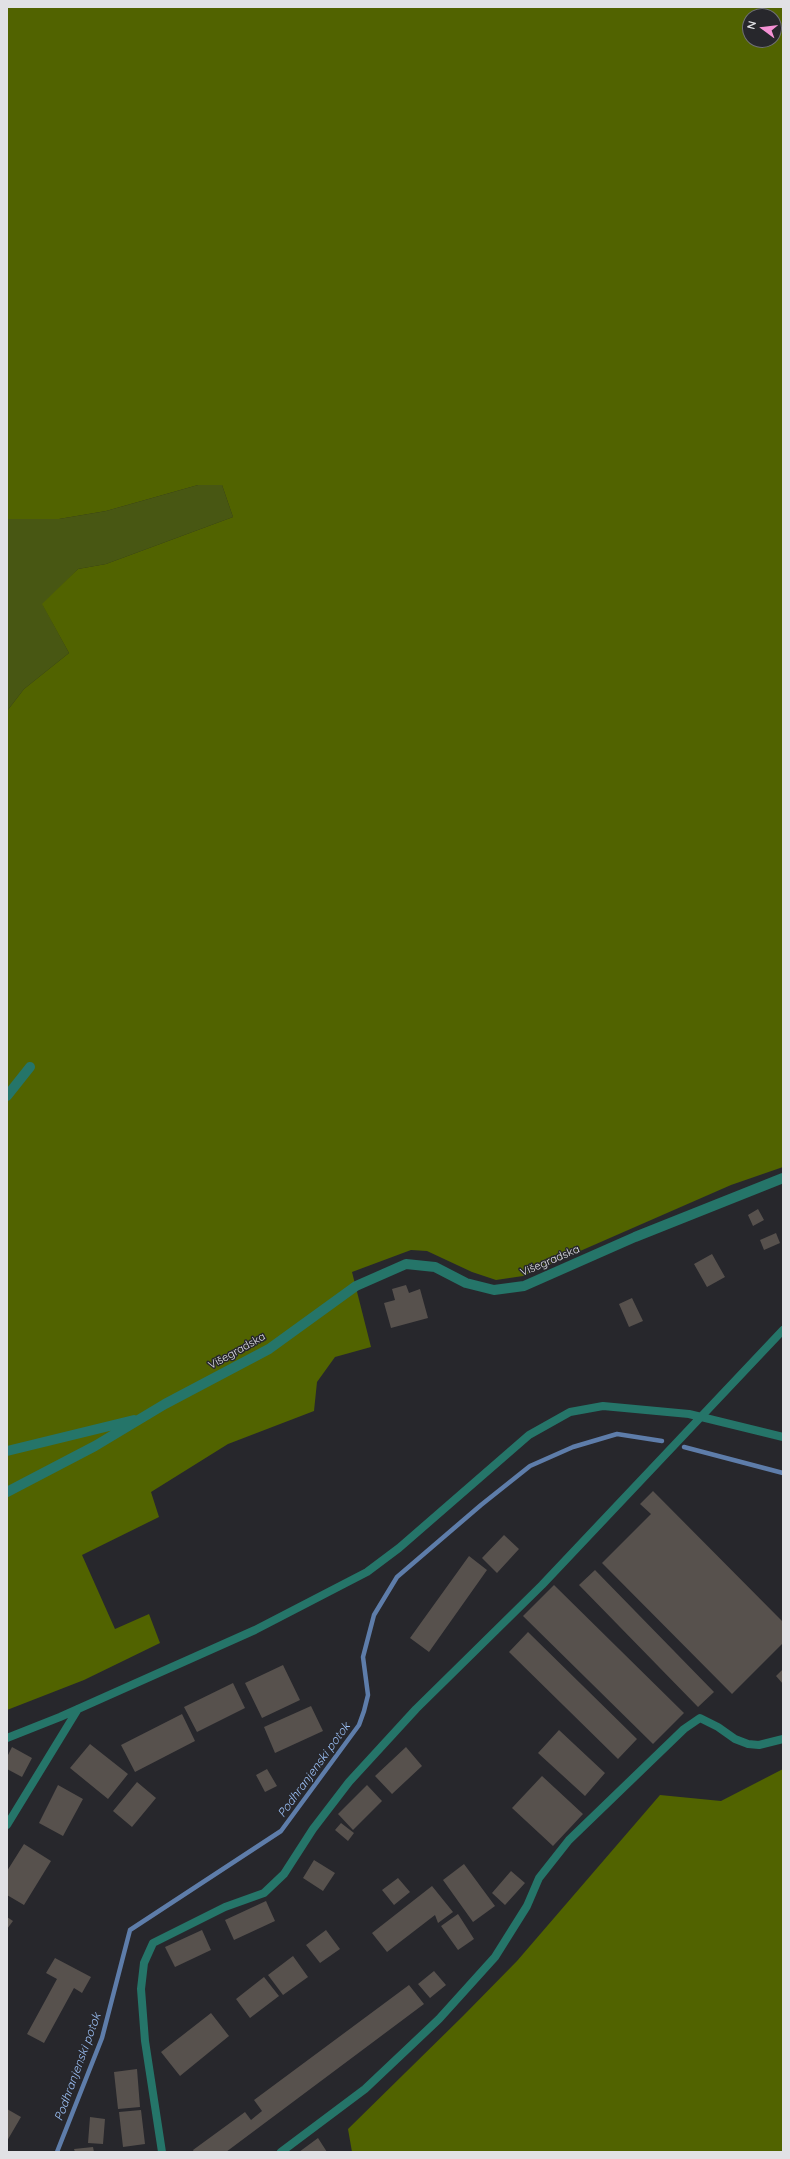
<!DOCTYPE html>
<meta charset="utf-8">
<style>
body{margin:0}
#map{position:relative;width:790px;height:2159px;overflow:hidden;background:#27272c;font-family:Quicksand,sans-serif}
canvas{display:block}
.frame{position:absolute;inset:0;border:8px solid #e1e1e5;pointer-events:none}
.north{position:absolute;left:742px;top:8px;width:40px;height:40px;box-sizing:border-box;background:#27272c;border:1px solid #717176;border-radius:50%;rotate:285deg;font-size:11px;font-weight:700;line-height:16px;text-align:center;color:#e1e1e5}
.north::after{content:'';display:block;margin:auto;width:14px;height:18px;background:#f491d4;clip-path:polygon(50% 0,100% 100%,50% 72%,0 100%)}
</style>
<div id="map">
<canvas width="790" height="2159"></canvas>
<div class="frame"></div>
<div class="north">N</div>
</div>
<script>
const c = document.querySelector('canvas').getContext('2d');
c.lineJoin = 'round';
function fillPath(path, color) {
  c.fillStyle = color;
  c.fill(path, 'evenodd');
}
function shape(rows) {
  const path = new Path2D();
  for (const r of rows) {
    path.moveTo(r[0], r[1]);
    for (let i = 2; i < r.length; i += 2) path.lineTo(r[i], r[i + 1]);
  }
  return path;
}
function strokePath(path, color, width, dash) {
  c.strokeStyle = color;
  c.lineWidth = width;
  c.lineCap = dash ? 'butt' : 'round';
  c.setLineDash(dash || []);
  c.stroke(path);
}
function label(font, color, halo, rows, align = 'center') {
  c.font = font + ' Quicksand,sans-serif';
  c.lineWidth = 3;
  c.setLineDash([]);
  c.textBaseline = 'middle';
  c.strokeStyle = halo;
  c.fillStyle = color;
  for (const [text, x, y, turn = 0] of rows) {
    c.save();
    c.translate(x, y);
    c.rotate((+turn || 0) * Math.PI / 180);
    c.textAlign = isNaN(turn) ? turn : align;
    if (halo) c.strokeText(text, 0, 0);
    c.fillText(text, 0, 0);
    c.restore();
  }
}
fillPath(shape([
 [198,485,222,485,233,517,106,564,78,569,43,605,69,653,24,689,7,711,7,519,59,519,106,511]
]), '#485713');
fillPath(shape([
 [7,7,783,7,783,1167,731,1185,523,1276,496,1280,472,1272,427,1251,411,1250,352,1272,371,1347,335,1357,317,1382,314,1411,228,1444,151,1492,159,1517,82,1555,115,1629,149,1614,160,1643,84,1680,7,1710,7,711,24,689,69,653,42,604,78,569,106,564,233,517,222,485,198,485,106,511,59,519,7,519],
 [750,16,774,16,774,40,750,40],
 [783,1769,783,2152,352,2152,348,2129,463,2016,517,1961,660,1795,721,1801]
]), '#516300');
strokePath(shape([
 [684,1447,783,1473],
 [57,2152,102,2038,130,1930,281,1831,359,1725,364,1711,368,1695,363,1657,374,1615,397,1577,481,1505,530,1466,573,1447,617,1434,662,1441]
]), '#5e7daa', 4.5);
fillPath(shape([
 [758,1209,764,1220,753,1226,748,1215],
 [776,1233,780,1243,764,1250,760,1240],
 [712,1254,725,1277,707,1287,694,1264],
 [406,1285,409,1293,420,1289,428,1318,391,1328,384,1303,395,1300,392,1289],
 [632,1298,643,1321,629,1327,619,1304],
 [653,1491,783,1622,783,1643,732,1694,602,1563,651,1514,640,1504],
 [504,1535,519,1549,497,1573,482,1558],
 [469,1556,487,1570,429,1652,410,1638],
 [595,1570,714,1692,698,1707,579,1585],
 [554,1585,684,1713,653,1744,523,1616],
 [528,1632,637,1739,618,1759,509,1652],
 [283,1665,300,1700,262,1718,245,1683],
 [783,1669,783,1684,776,1676],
 [233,1683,245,1708,197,1732,184,1707],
 [311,1706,323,1731,275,1753,264,1727],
 [182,1714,195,1741,135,1772,121,1745],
 [559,1730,605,1773,585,1796,538,1753],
 [90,1744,128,1774,108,1799,70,1768],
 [12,1747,32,1758,22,1777,7,1769,7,1757],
 [406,1747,422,1766,392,1794,375,1776],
 [267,1769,277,1786,265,1792,256,1775],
 [542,1776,583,1814,553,1846,512,1808],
 [137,1782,156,1798,132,1827,113,1811],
 [58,1785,83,1799,63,1836,39,1823],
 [367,1785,382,1801,353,1830,338,1814],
 [341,1823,354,1833,348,1841,335,1830],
 [24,1844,51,1861,24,1905,7,1895,7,1871],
 [314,1860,335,1873,323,1891,303,1878],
 [464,1864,495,1906,473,1922,443,1880],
 [511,1871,525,1883,505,1905,492,1893],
 [398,1878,410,1892,394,1905,382,1890],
 [432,1886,453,1912,438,1923,435,1915,387,1952,372,1933],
 [266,1901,275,1921,234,1940,225,1920],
 [458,1914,474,1939,458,1950,441,1926],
 [7,1917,13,1921,7,1929],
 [202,1930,211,1950,175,1967,165,1947],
 [326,1930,340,1949,320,1963,306,1945],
 [293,1956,308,1977,283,1995,268,1975],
 [55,1958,91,1977,82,1993,74,1988,44,2043,27,2034,57,1979,46,1973],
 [434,1971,446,1985,430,1998,418,1984],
 [264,1977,279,1996,250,2018,236,1999],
 [409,1985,424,2004,226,2152,194,2152,193,2150,245,2112,251,2120,262,2111,254,2100],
 [211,2013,229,2036,180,2076,161,2052],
 [137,2069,140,2107,118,2109,114,2072],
 [7,2109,21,2117,7,2141],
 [141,2110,145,2144,123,2147,119,2112],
 [90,2117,105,2119,103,2144,88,2143],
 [318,2138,327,2152,299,2152],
 [93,2147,94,2152,75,2152,74,2149]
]), '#57514d');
strokePath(shape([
 [7,1738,60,1717,255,1630,367,1572,399,1548,529,1435,570,1412,603,1406,689,1414,783,1437],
 [7,1825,78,1709],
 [162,2152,145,2041,141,1989,144,1963,153,1943,225,1907,264,1893,284,1874,313,1829,349,1782,416,1709,542,1585,783,1330],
 [281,2152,365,2089,439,2019,495,1957,527,1906,539,1878,569,1840,684,1729,700,1718,718,1727,735,1739,748,1744,759,1745,783,1739]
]), '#257569', 8);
strokePath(shape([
 [7,1096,30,1067],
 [7,1451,134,1420],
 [7,1492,95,1446,165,1404,269,1349,356,1286,406,1264,435,1267,466,1283,494,1290,524,1286,635,1237,783,1178]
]), '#257569', 10);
label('11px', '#e1e1e5', '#27272c', [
 ["Višegradska",550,1261,-23],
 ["Višegradska",237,1351,-29]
]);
label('italic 12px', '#9cc1f7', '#27272c', [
 ["Podhranjenski potok",314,1770,-54],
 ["Podhranjenski potok",78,2067,-70]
]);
</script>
